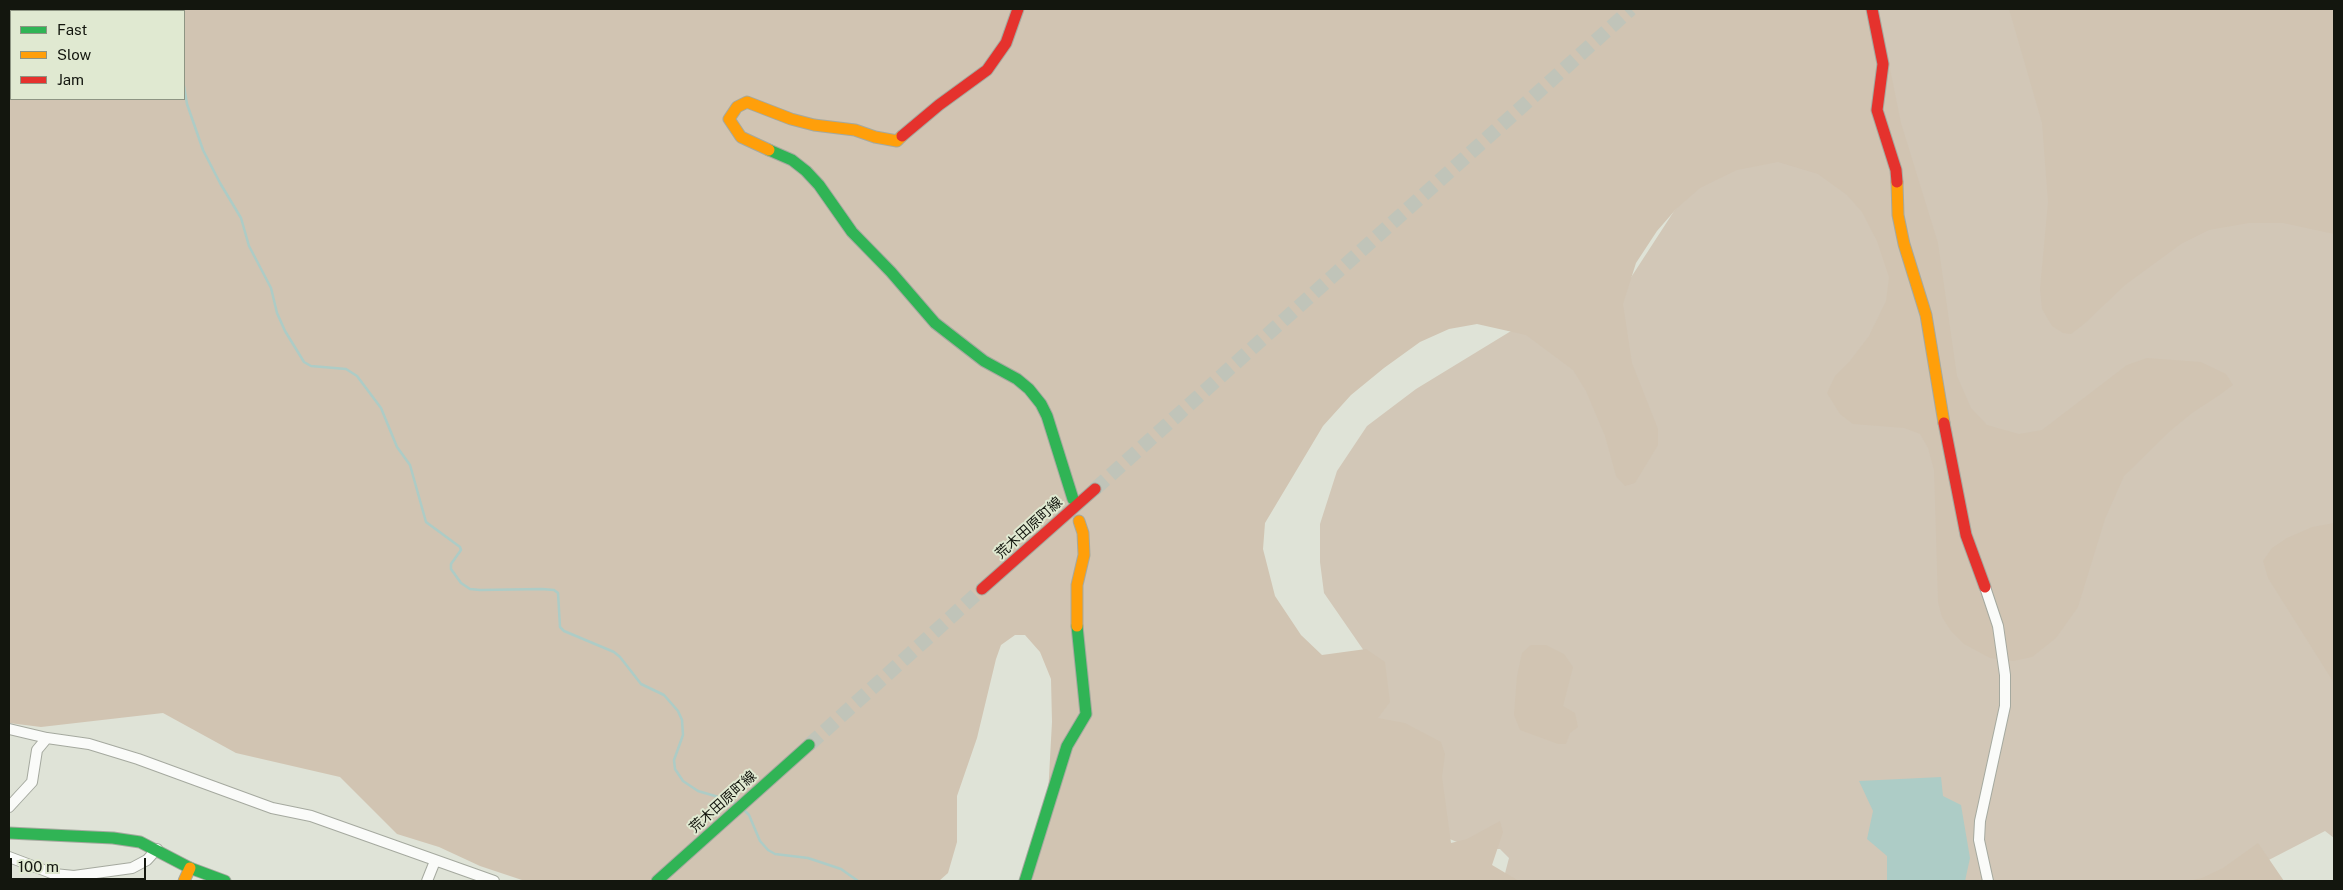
<!DOCTYPE html>
<meta charset="utf-8">
<style>
body{margin:0}
#map{position:relative;width:2343px;height:890px;overflow:hidden;background:#dfe3d7;font-family:"Public Sans",sans-serif}
canvas{display:block}
.frame{position:absolute;inset:0;border:10px solid #13160e;pointer-events:none}
.legend{position:absolute;left:10px;top:10px;width:175px;height:90px;box-sizing:border-box;background:#e0e9d1;border:1px solid #8e9583;margin:0;padding:6px 9px;list-style:none;font-size:15px;color:#13160e}
.legend li{display:flex;align-items:center;gap:10px;height:25px}
.legend b{width:25px;border:1px solid #8e9583}
.scale{position:absolute;left:10px;top:858px;width:136px;height:22px;box-sizing:border-box;border:2px solid #13160e;border-top:0;padding-left:6px;font-size:15px;line-height:18px;white-space:nowrap;color:#13160e;-webkit-text-stroke:4px #e0e9d1;paint-order:stroke}
</style>
<div id="map">
<canvas width="2343" height="890"></canvas>
<div class="frame"></div>
<ul class="legend">
<li><b style="height:6px;background:#30b455"></b>Fast</li>
<li><b style="height:6px;background:#ff9f0a"></b>Slow</li>
<li><b style="height:6px;background:#e5322d"></b>Jam</li>
</ul>
<div class="scale">100 m</div>
</div>
<script>
const c = document.querySelector('canvas').getContext('2d');
c.lineJoin = 'round';
function fillPath(path, color) {
  c.fillStyle = color;
  c.fill(path, 'evenodd');
}
function shape(rows) {
  const path = new Path2D();
  for (const r of rows) {
    path.moveTo(r[0], r[1]);
    for (let i = 2; i < r.length; i += 2) path.lineTo(r[i], r[i + 1]);
  }
  return path;
}
function strokePath(path, color, width, dash) {
  c.strokeStyle = color;
  c.lineWidth = width;
  c.lineCap = dash ? 'butt' : 'round';
  c.setLineDash(dash || []);
  c.stroke(path);
}
function label(font, color, halo, rows, align = 'center') {
  c.font = font + ' "Public Sans","Noto Sans JP",sans-serif';
  c.lineWidth = 4;
  c.setLineDash([]);
  c.textBaseline = 'middle';
  c.strokeStyle = halo;
  c.fillStyle = color;
  for (const [text, x, y, turn = 0] of rows) {
    c.save();
    c.translate(x, y);
    c.rotate((+turn || 0) * Math.PI / 180);
    c.textAlign = isNaN(turn) ? turn : align;
    if (halo) c.strokeText(text, 0, 0);
    c.fillText(text, 0, 0);
    c.restore();
  }
}
fillPath(shape([
 [1794,9,2334,9,2334,838,2325,831,2228,881,1503,881,1509,858,1500,849,1475,849,1447,838,1371,738,1371,661,1324,593,1320,562,1320,524,1337,471,1367,426,1416,389,1534,317,1615,302,1704,165]
]), '#d2c7b7');
fillPath(shape([
 [9,9,1878,9,1901,123,1938,243,1957,376,1971,408,1987,425,2019,434,2042,430,2127,365,2147,358,2201,362,2226,374,2233,385,2218,396,2192,413,2170,431,2124,476,2105,519,2078,607,2056,638,2032,657,2013,661,1990,658,1964,644,1951,631,1942,617,1938,602,1934,470,1928,448,1920,434,1904,428,1853,424,1840,414,1827,393,1835,376,1850,361,1869,336,1886,301,1889,277,1877,241,1862,212,1847,195,1818,174,1778,162,1737,170,1700,188,1677,208,1657,231,1636,263,1623,304,1632,363,1658,429,1658,445,1635,483,1625,486,1616,476,1605,436,1586,391,1573,370,1526,335,1477,324,1449,329,1420,342,1384,368,1351,395,1323,426,1265,523,1263,549,1275,596,1301,635,1322,655,1366,649,1385,662,1390,702,1378,718,1405,723,1441,742,1445,754,1442,777,1451,843,1467,839,1500,821,1503,832,1492,865,1519,881,1032,881,1048,795,1052,722,1051,679,1040,652,1025,635,1015,635,1001,645,996,659,977,738,957,796,957,842,948,873,939,881,525,881,480,866,439,847,397,834,340,777,236,753,163,713,41,727,9,723],
 [11,11,184,11,184,99,11,99],
 [2009,9,2334,9,2334,234,2283,223,2249,223,2209,230,2181,244,2125,285,2084,324,2071,334,2063,333,2052,326,2042,309,2040,289,2048,202,2042,123],
 [2334,523,2334,683,2268,578,2263,561,2272,548,2287,538,2312,527],
 [1531,645,1546,645,1564,654,1573,667,1563,706,1575,713,1578,727,1570,733,1566,744,1558,744,1520,730,1514,715,1517,676,1522,653],
 [2258,843,2284,881,2188,881,2202,878,2223,868]
]), '#d1c4b2');
fillPath(shape([
 [1941,777,1943,796,1961,805,1970,858,1965,881,1887,881,1887,856,1867,839,1873,811,1859,781]
]), '#adccc6');
strokePath(shape([
 [144,9,146,11],
 [184,86,187,104,203,150,220,183,241,218,249,246,271,288,277,313,285,331,304,362,311,366,346,369,357,376,381,408,397,447,410,465,426,522,460,547,461,550,451,564,451,569,461,583,470,589,480,590,542,589,554,590,558,593,560,627,564,631,614,652,620,657,641,684,664,695,678,711,682,720,683,735,674,760,675,769,683,781,698,791,732,801,736,805],
 [743,809,749,815,760,841,768,850,775,854,808,858,841,869,858,881]
]), '#adccc6', 2.5);
strokePath(shape([
 [1095,489,1631,9],
 [809,745,982,589]
]), '#c0c4b9', 14, [14, 7]);
const street = shape([
 [1985,587,1998,626,2005,675,2005,706,1980,821,1979,840,1988,881],
 [9,729,47,738,89,744,138,759,272,808,311,816,494,881],
 [9,807,32,782,37,750,47,738],
 [9,857,54,874,74,876,132,868,147,860,157,849],
 [427,881,435,861]
]);
const fast = shape([
 [769,150,792,160,806,171,819,185,852,232,891,272,935,323,984,361,1017,379,1029,389,1041,404,1047,416,1073,499],
 [9,833,113,838,140,842,190,868,225,881],
 [657,881,809,745],
 [1025,881,1067,746,1086,714,1077,626]
]);
const slow = shape([
 [769,150,741,137,729,119,737,107,747,102,791,119,814,125,855,130,875,137,897,141,902,136],
 [1897,182,1898,215,1904,244,1926,315,1944,423],
 [1077,626,1077,585,1084,555,1083,533,1079,521],
 [184,881,190,868]
]);
const jam = shape([
 [1872,9,1883,64,1877,110,1896,170,1897,182],
 [902,136,939,105,987,70,1006,43,1018,9],
 [1944,423,1966,535,1985,587],
 [982,589,1095,489]
]);
strokePath(street, '#a5a99f', 12);
strokePath(fast, '#a5a99f', 13);
strokePath(slow, '#a5a99f', 13);
strokePath(jam, '#a5a99f', 13);
strokePath(street, '#fafbf9', 10);
strokePath(fast, '#30b455', 11);
strokePath(slow, '#ff9f0a', 11);
strokePath(jam, '#e5322d', 11);
label('14px', '#13160e', '#e0e9d1', [
 ["荒木田原町線",1029,528,-42],
 ["荒木田原町線",723,802,-42]
]);
</script>
